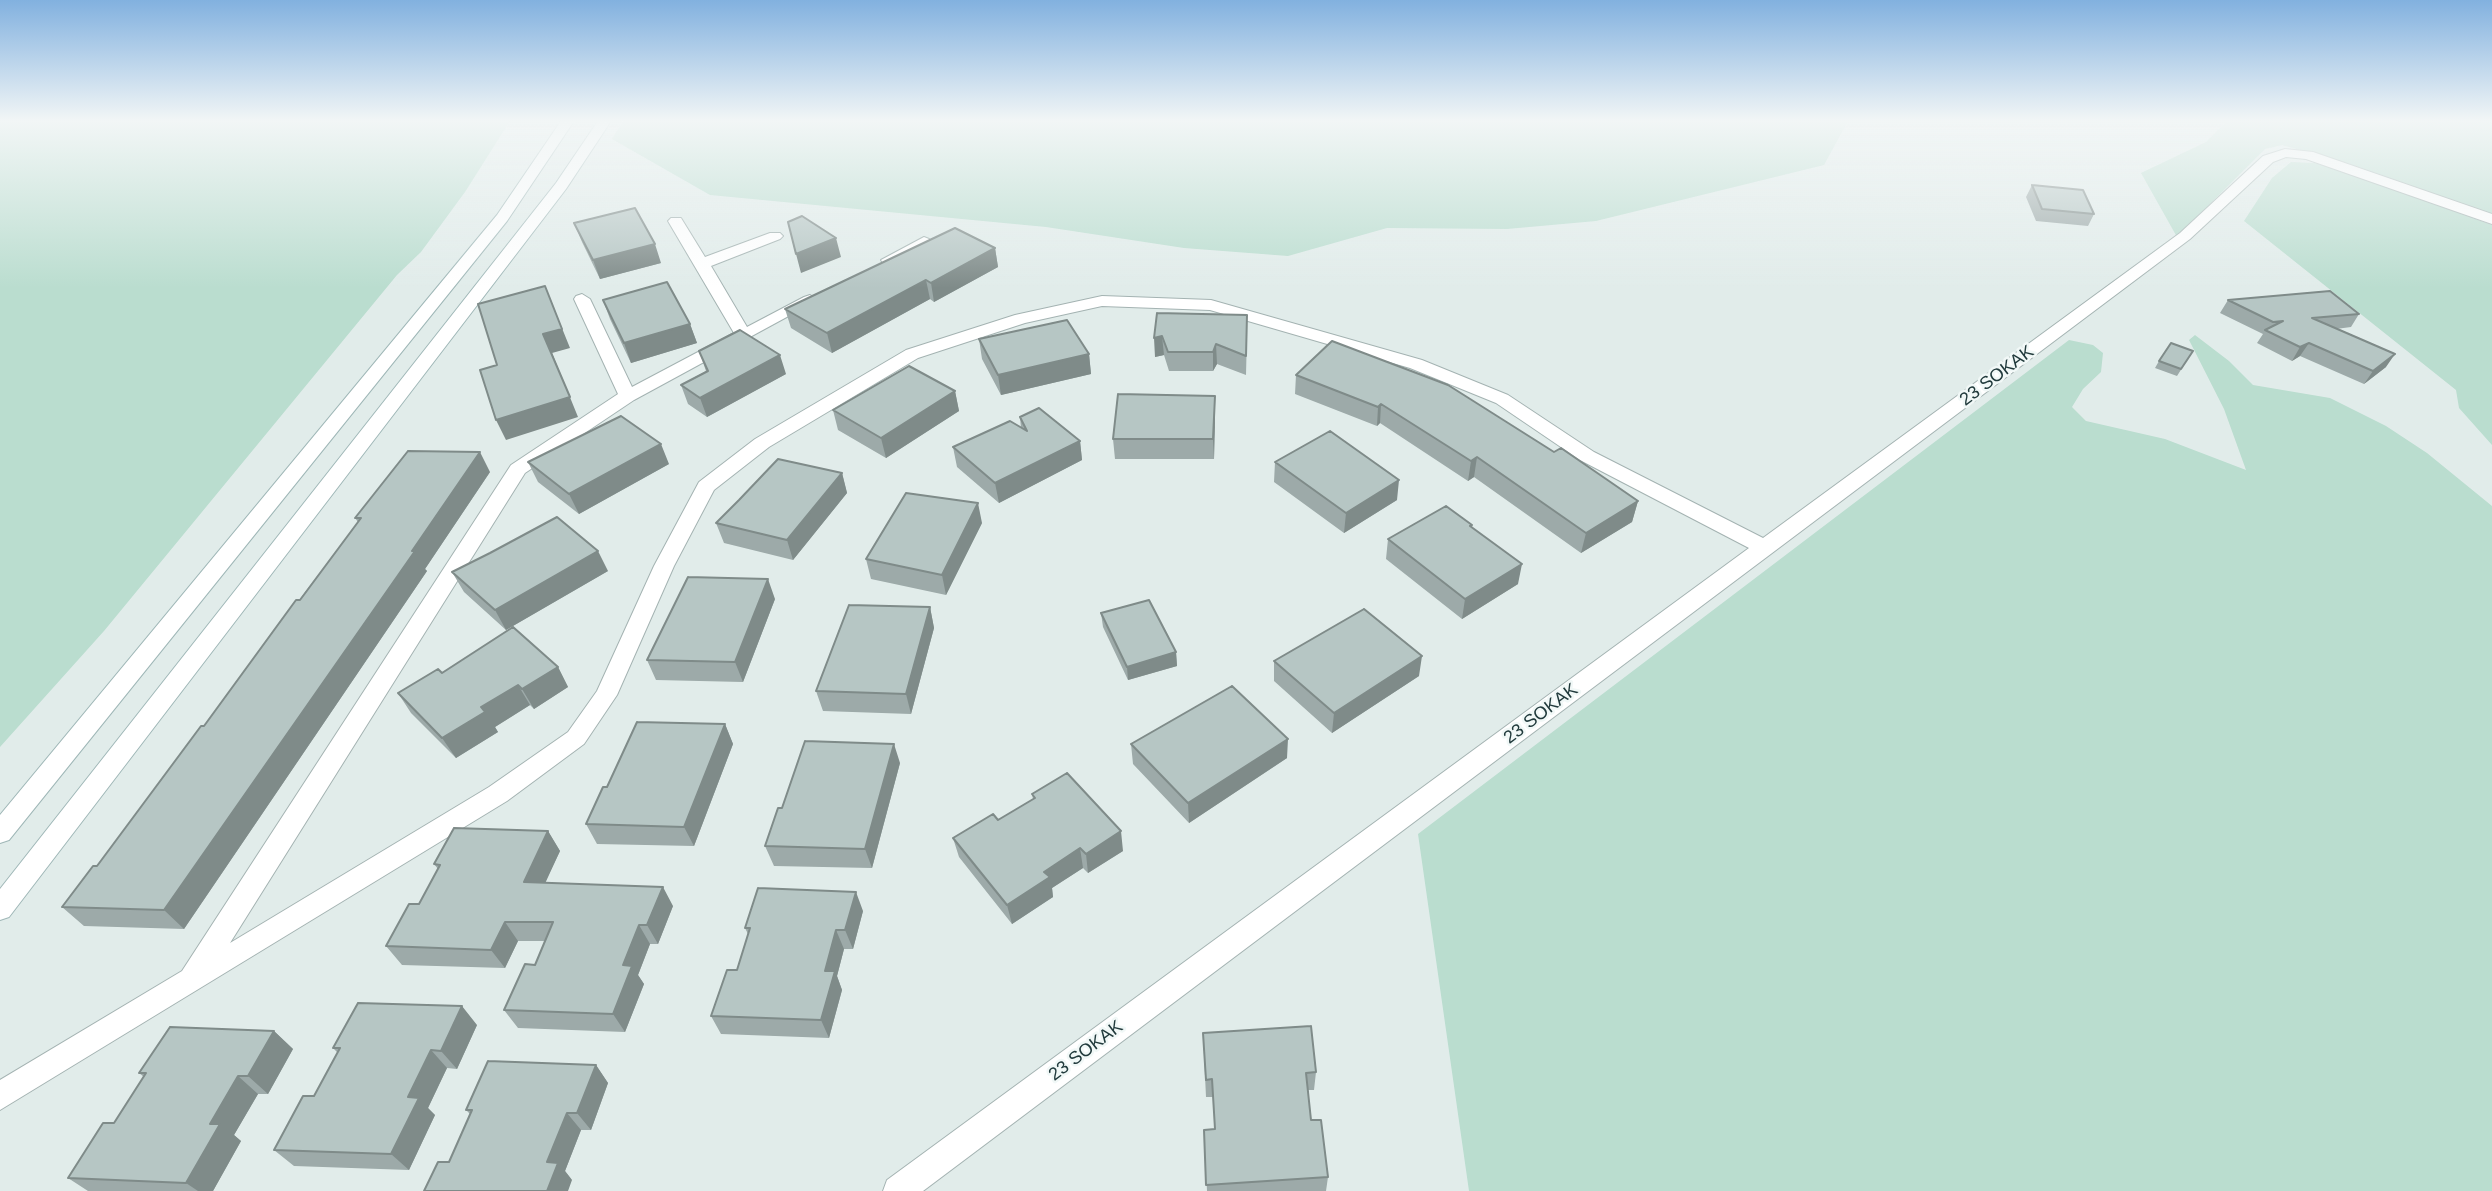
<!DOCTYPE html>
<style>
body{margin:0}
canvas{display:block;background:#e1ecea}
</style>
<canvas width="2492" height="1191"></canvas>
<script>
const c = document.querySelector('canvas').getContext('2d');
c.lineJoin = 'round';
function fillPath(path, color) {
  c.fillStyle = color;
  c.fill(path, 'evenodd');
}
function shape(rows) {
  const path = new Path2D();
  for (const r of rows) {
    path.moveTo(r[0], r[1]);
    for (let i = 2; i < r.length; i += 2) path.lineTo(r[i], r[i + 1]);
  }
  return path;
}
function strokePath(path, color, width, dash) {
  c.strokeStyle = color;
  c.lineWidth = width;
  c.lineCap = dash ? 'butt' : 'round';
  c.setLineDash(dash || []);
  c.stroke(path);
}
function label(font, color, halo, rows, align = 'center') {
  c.font = font + ' Helvetica,sans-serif';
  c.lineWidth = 5;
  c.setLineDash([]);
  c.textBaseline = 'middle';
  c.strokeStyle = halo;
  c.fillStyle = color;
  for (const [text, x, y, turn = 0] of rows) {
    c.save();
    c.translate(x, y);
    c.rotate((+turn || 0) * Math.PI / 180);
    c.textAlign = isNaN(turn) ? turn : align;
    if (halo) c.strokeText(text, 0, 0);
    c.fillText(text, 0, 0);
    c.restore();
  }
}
fillPath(shape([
 [0,121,510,121,465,192,421,252,397,275,104,631,0,747],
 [623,121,1848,121,1824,165,1596,221,1507,229,1387,228,1288,256,1184,248,1046,227,710,195,612,139],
 [2227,121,2492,121,2492,214,2347,163,2282,145,2265,149,2177,237,2141,173,2206,142],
 [2291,162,2314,163,2343,171,2492,225,2492,445,2459,408,2456,390,2244,221,2272,178],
 [2195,335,2229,361,2253,385,2330,398,2386,426,2427,453,2492,506,2492,1191,1469,1191,1418,834,2069,340,2093,345,2103,353,2101,372,2083,389,2072,407,2086,421,2165,439,2246,470,2224,409,2189,340]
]), '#baddcf');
const street = shape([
 [2285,149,2313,152,2492,214,2492,224,2306,159,2286,157,2273,162,2190,239,923,1191,883,1191,887,1180,1749,548,1580,460,1496,403,1410,368,1210,310,1102,306,1025,323,918,358,769,447,714,490,674,566,617,695,584,744,507,801,0,1110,0,1080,182,971,511,465,618,394,574,299,576,296,582,294,590,299,632,387,734,333,668,221,671,218,681,218,705,257,770,233,780,233,783,236,780,239,711,266,747,327,804,297,810,295,818,300,634,400,525,473,230,943,489,787,568,732,597,691,654,566,699,482,755,439,906,350,1015,315,1102,296,1211,300,1422,360,1508,395,1594,452,1763,538,2180,233,2263,156,2285,149],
 [924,237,929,239,932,242,929,245,895,263,883,263,881,260,924,237]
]);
const secondary = shape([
 [561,121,574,121,507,221,9,840,0,843,0,815,497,215,561,121],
 [598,121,611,121,566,189,9,917,0,920,0,889,556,183,598,121]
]);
strokePath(street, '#a4b3b2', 2);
strokePath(secondary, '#9fb7b7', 2);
fillPath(street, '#fff');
fillPath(secondary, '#fff');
fillPath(shape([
 [2032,185,2094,214,2088,226,2036,221,2026,197],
 [574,223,661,263,600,279,582,242],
 [995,248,998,267,934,302,930,299,832,353,791,328,785,309],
 [603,300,690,324,697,343,631,363,610,319],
 [2228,300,2359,314,2351,327,2336,329,2386,367,2364,384,2300,356,2292,361,2257,343,2263,334,2220,313],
 [1157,313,1247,334,1246,375,1217,364,1213,371,1169,371,1164,355,1155,357],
 [979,339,1089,354,1091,374,1001,395,982,359],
 [699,351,786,374,707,417,688,404,681,385,706,371],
 [2193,351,2177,376,2155,368,2159,361],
 [1296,375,1554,452,1638,501,1632,522,1581,553,1474,477,1468,481,1380,423,1377,426,1295,394],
 [955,391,959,411,886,458,838,430,833,410],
 [1215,415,1214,459,1115,459,1113,439],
 [1020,417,1080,441,1082,460,999,503,957,467,953,447,1021,428],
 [528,462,669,464,579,514,538,482],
 [1275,462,1397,500,1344,533,1274,482],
 [490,472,425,569,427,571,184,929,84,926,62,907,97,866,204,726,358,522,355,518],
 [842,473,847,493,793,560,724,543,716,523,739,500],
 [982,523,946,595,871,579,866,559],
 [1472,527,1518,584,1462,619,1386,559,1388,539],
 [608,571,506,630,464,592,452,572],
 [775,599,743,682,656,680,647,660],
 [930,607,934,628,911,714,823,711,816,691],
 [1101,613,1176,652,1177,666,1128,680,1103,627],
 [1274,661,1419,676,1332,733,1274,681],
 [558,667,568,687,534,709,530,705,495,727,498,732,456,758,411,713,398,693,442,673],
 [725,724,733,744,694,846,597,844,586,824,607,787],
 [1131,744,1287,758,1189,823,1133,764],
 [900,763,872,868,774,866,765,846,782,808],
 [1032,794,1123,851,1088,873,1083,868,1052,888,1053,897,1012,924,959,857,953,838,998,820,1033,799],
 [548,831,560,851,545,882,673,906,658,944,650,944,638,975,644,984,625,1032,518,1028,504,1010,535,965,545,941,518,941,505,968,402,965,386,946,419,904,438,869,434,864],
 [863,911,853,949,844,949,837,976,842,990,829,1038,721,1034,711,1016,737,970,748,934,745,928],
 [477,1025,457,1069,447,1068,428,1108,435,1115,409,1170,294,1166,274,1150,314,1096,338,1053,333,1048],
 [274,1031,293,1049,268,1094,258,1094,234,1135,241,1141,213,1191,88,1191,68,1178,114,1123,144,1077,139,1073],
 [1203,1033,1316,1072,1314,1090,1307,1090,1311,1120,1328,1177,1326,1191,1207,1191,1204,1130,1215,1129,1213,1097,1206,1097],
 [596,1065,608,1083,591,1130,581,1130,565,1171,572,1180,470,1114,466,1110]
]), '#9daaa9');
fillPath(shape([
 [836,238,841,257,801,273,796,254],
 [655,244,661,263,600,279,593,260],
 [995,248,998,267,934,302,931,283],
 [926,280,930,299,832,353,827,333],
 [545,286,570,348,552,353,578,417,506,440,496,420,543,334],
 [690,324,697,343,631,363,624,343],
 [1162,336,1164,355,1155,357,1154,338],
 [2309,343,2300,356,2292,361,2300,347],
 [1216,344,1217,364,1213,371,1213,352],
 [1089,354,1091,374,1001,395,998,375],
 [2395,354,2386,367,2364,384,2373,371],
 [780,355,786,374,707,417,700,398],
 [955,391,959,411,886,458,881,438],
 [1215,396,1215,415,1214,459,1213,439],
 [1381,404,1380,423,1377,426,1378,407],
 [1080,441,1082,460,999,503,995,483],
 [661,444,669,464,579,514,569,494],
 [480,452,490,472,425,569,427,571,184,929,164,910],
 [1477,457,1474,477,1468,481,1471,461],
 [842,473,847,493,793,560,787,540],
 [1399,480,1397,500,1344,533,1346,513],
 [1638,501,1632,522,1581,553,1586,533],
 [978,503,982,523,946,595,942,575],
 [598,551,608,571,506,630,495,610],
 [1522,564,1518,584,1462,619,1465,599],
 [768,579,775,599,743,682,735,662],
 [930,607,934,628,911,714,906,694],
 [1176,652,1177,666,1128,680,1127,667],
 [1422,656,1419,676,1332,733,1334,713],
 [558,667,568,687,534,709,522,689],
 [518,685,530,705,495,727,498,732,456,758,442,738,481,707],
 [725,724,733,744,694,846,684,827],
 [1288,739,1287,758,1189,823,1188,803],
 [894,744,900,763,872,868,865,849],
 [548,831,560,851,537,901,524,882],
 [1121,831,1123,851,1088,873,1086,854],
 [1080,848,1083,868,1052,888,1053,897,1012,924,1007,905,1044,872],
 [663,887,673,906,658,944,647,925],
 [856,892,863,911,853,949,845,930],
 [505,922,518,941,505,968,491,950],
 [639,925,650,944,638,975,644,984,625,1032,613,1014,623,965],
 [836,930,844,949,837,976,842,990,829,1038,821,1020,825,971],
 [462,1006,477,1025,457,1069,441,1051],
 [274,1031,293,1049,268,1094,248,1076],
 [431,1050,447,1068,428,1108,435,1115,409,1170,391,1154,408,1097],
 [596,1065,608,1083,591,1130,577,1113],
 [238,1076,258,1094,234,1135,241,1141,213,1191,198,1191,186,1183,210,1124],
 [567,1113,581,1130,565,1171,572,1180,568,1191,547,1191,547,1162]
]), '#7f8b89');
const building = shape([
 [2032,185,2083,190,2094,214,2042,209,2032,185],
 [635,208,655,244,593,260,574,223,635,208],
 [802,216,836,238,796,254,788,222,802,216],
 [955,228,995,248,931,283,926,280,827,333,785,309,955,228],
 [667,282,690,324,624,343,603,300,667,282],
 [545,286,562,329,543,334,570,397,496,420,480,370,497,365,478,304,545,286],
 [2330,291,2359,314,2312,318,2395,354,2373,371,2309,343,2300,347,2265,330,2283,321,2273,322,2228,300,2330,291],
 [1157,313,1247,315,1246,356,1216,344,1213,352,1168,352,1162,336,1154,338,1157,313],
 [1067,320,1089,354,998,375,979,339,1067,320],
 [740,330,780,355,700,398,681,385,708,371,699,351,740,330],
 [1332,341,1448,385,1554,452,1561,448,1638,501,1586,533,1477,457,1471,461,1381,404,1378,407,1296,375,1332,341],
 [2171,343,2193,351,2181,369,2159,361,2171,343],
 [909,366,955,391,881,438,833,410,909,366],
 [1118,394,1215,396,1213,439,1113,439,1118,394],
 [1039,408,1080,441,995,483,953,447,1010,421,1027,431,1020,417,1039,408],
 [621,416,661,444,569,494,528,462,621,416],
 [1330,431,1399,480,1346,513,1275,462,1330,431],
 [408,451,480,452,412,551,415,551,164,910,62,907,93,866,97,866,201,726,204,726,296,600,300,600,361,518,355,518,408,451],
 [778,459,842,473,787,540,716,523,739,500,778,459],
 [906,493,978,503,942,575,866,559,906,493],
 [1446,506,1472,525,1470,526,1522,564,1465,599,1388,539,1446,506],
 [557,517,598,551,495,610,452,572,490,553,557,517],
 [688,577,768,579,735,662,647,660,688,577],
 [1149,600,1176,652,1127,667,1101,613,1149,600],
 [849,605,930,607,906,694,816,691,849,605],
 [1364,609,1422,656,1334,713,1274,661,1364,609],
 [513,627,558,667,522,689,518,685,481,707,485,712,442,738,398,693,438,669,442,673,513,627],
 [1232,686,1288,739,1188,803,1131,744,1232,686],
 [637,722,725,724,684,827,586,824,603,787,607,787,637,722],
 [805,741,894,744,865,849,765,846,778,808,782,808,805,741],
 [1067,773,1121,831,1086,854,1080,848,1044,872,1050,877,1007,905,953,838,993,814,998,820,1035,798,1032,794,1067,773],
 [454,828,548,831,524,882,663,887,647,925,639,925,623,965,632,966,613,1014,504,1010,525,964,535,965,553,922,505,922,491,950,386,946,409,904,419,904,440,865,434,864,454,828],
 [758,888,856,892,845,930,836,930,825,971,835,971,821,1020,711,1016,727,970,737,970,750,928,745,928,758,888],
 [358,1003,462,1006,441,1051,431,1050,408,1097,419,1098,391,1154,274,1150,303,1096,314,1096,340,1048,333,1048,358,1003],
 [1311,1026,1316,1072,1306,1073,1311,1120,1321,1120,1328,1177,1206,1185,1204,1130,1215,1129,1212,1079,1206,1080,1203,1033,1311,1026],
 [170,1027,274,1031,248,1076,238,1076,210,1124,220,1124,186,1183,68,1178,103,1123,114,1123,146,1073,139,1073,170,1027],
 [488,1061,596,1065,577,1113,567,1113,547,1162,558,1163,547,1191,424,1191,438,1162,449,1162,472,1110,466,1110,488,1061]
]);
fillPath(building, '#b6c6c4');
strokePath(building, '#7f8b89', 2);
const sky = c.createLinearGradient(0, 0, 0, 288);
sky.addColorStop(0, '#82b1df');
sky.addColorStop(0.42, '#f2f6f6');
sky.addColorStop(1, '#f2f6f600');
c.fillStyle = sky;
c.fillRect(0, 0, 2492, 288);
label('18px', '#213a3c', '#f1f8f7', [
 ["23 SOKAK",1997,376,-37],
 ["23 SOKAK",1541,714,-37],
 ["23 SOKAK",1086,1051,-37]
]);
</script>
